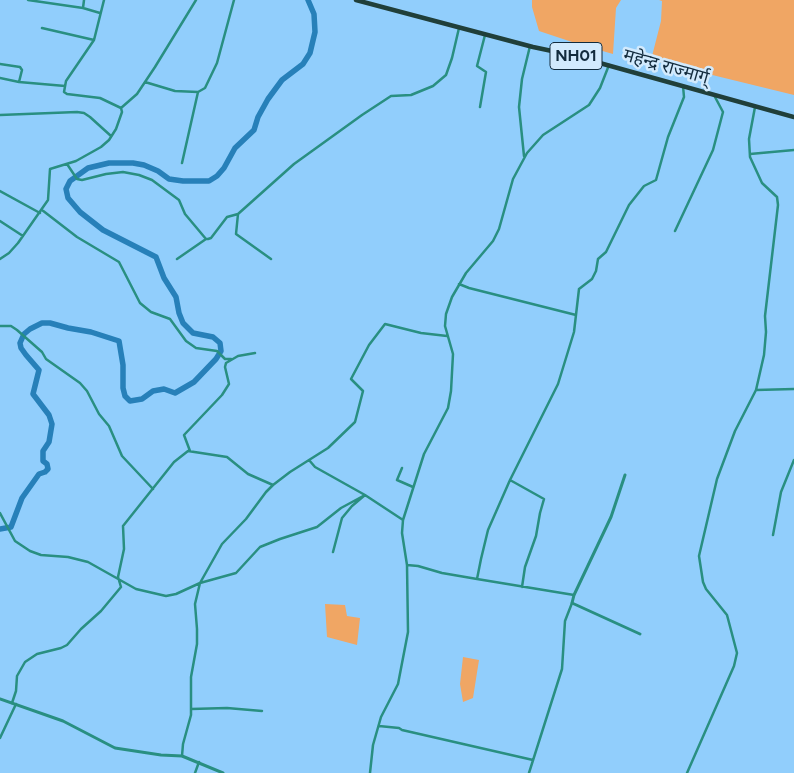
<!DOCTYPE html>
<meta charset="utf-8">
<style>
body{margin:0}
canvas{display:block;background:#91cefc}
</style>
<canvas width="794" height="773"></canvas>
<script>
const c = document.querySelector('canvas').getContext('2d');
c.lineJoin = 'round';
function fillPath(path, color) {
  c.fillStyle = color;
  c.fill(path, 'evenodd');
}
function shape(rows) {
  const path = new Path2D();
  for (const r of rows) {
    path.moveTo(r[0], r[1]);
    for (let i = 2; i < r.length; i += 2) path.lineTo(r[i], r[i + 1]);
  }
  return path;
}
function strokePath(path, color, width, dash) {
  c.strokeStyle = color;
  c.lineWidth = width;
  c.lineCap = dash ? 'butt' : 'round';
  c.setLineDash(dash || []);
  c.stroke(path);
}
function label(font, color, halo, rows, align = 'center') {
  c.font = font + ' Figtree,"Noto Sans Devanagari",sans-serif';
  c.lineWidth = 5;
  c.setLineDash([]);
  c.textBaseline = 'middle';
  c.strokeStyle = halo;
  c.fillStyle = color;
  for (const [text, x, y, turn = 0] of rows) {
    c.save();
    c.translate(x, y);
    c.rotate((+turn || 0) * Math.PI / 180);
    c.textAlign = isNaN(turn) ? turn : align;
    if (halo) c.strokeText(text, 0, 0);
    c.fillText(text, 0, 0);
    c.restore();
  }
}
fillPath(shape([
 [532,0,621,0,616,8,613,54,578,44,539,31,532,7],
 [659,0,794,0,794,95,651,60,661,21,662,1],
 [325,604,345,605,347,616,360,618,357,645,327,637],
 [463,657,479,660,473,698,463,702,460,684]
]), '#f0a664');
strokePath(shape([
 [0,529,11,527,22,498,39,474,45,472,48,469,47,464,43,461,43,451,49,442,52,424,49,415,33,394,39,370,26,355,21,348,20,343,24,334,30,329,42,323,50,323,68,328,91,332,119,341,123,365,123,388,125,396,130,401,142,399,153,391,164,389,175,393,194,382,216,359,221,351,220,343,213,337,193,333,183,323,179,313,176,297,164,278,156,257,103,230,80,212,68,198,66,189,70,181,88,168,109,163,133,163,144,165,158,171,169,179,183,181,209,181,217,176,224,168,235,148,254,130,258,117,268,99,282,80,303,64,310,53,315,32,314,14,308,0]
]), '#2780b9', 5.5);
strokePath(shape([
 [28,0,83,8],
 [84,0,83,8,100,13],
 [104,0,94,40,66,81,64,92,67,94,100,98,121,108],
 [42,28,94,40],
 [0,64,20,67,22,70,19,82],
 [0,78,19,82,65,86],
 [145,82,175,91,198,92,205,88,217,63,234,0],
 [480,107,486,72,477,66,485,35],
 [0,115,77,112,84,113,90,117,111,136],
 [750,154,794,150],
 [524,156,519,107,522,79,530,46],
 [182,163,198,92],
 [67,164,77,179,82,180,106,174,123,172,139,175,152,180,179,200,185,214,206,239,208,239,211,238,227,217,238,214,294,164,362,115,391,96,411,95,433,86,446,75,452,58,459,28],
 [0,191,40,213],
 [42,210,77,237,119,262,140,303,151,312,170,319,186,341,196,348,217,351,225,359,231,359],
 [238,214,236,234,271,259],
 [0,221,23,236],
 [675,231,713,150,723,112,715,97],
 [0,259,9,253,18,243,48,200,50,169,76,161,101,147,109,140,116,129,122,112,121,108,137,94,155,67,196,0],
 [177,259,206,239],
 [459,284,469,288,576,315],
 [0,326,11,326,17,330,42,352,46,359,80,383,87,391,99,414,109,426,122,456,153,489],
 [756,390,794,389],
 [190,451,184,435,222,395,229,384,225,367,226,363,238,356,255,353],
 [402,468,397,480,413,487],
 [510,480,544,499,540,513,536,536,525,567,522,587],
 [0,513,15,541,30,551,41,555,68,557,88,562,136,589,166,596,176,594,200,583,236,573,260,547,280,539,317,527,341,508,365,495,315,467,309,460],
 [773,535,781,492,794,460],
 [333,552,342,518,352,506,365,495,403,520],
 [407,565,418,566,442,573,477,579,481,559,488,530,510,480,558,384,574,332,579,289,592,279,596,271,598,259,606,252,629,205,644,186,656,180,668,137,684,97,683,86],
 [477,579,574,595],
 [12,703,16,691,17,676,25,662,37,654,61,648,67,645,81,629,101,611,121,587,118,577,124,549,123,526,174,462,188,451,227,457,248,474,273,485],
 [191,709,227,708,262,711],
 [379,726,399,728,402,730,533,760],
 [0,738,16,704],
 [182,756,183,744,191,715,191,677,197,644,197,629,195,604,200,583,222,544,246,519,266,492,273,485,290,472,328,448,355,422,363,391,351,379,369,345,385,324,421,333,447,336],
 [195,773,199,762],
 [370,773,373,745,381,717,398,684,408,632,407,565,402,533,403,520,424,454,448,408,451,391,453,354,445,326,446,314,452,297,466,273,493,241,499,229,513,179,527,153,543,135,589,105,600,88,609,65],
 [529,773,562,669,565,621,572,603],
 [687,773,734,666,737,653,727,615,706,589,703,582,699,556,717,479,735,431,756,390,764,355,766,332,765,316,778,205,777,197,762,183,750,157,749,139,755,107]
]), '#298f81', 2.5);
strokePath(shape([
 [625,475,611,517,574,595,572,603,640,634],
 [0,699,63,721,115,748,161,755,182,756,223,773]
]), '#298f81', 3);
strokePath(shape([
 [356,0,533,47,571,55,794,117]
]), '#203f3a', 4.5);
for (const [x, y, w] of [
 [576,56,52]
]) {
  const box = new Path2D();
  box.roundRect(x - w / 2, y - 13.5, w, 27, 4);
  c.fillStyle = '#d2eafd';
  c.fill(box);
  strokePath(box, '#122b3d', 1);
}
label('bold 16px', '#122b3d', null, [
 ["NH01",576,56]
]);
label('18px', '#122b3d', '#d2eafd', [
 ["महेन्द्र राज्मार्ग्",666,67,16]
]);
</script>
